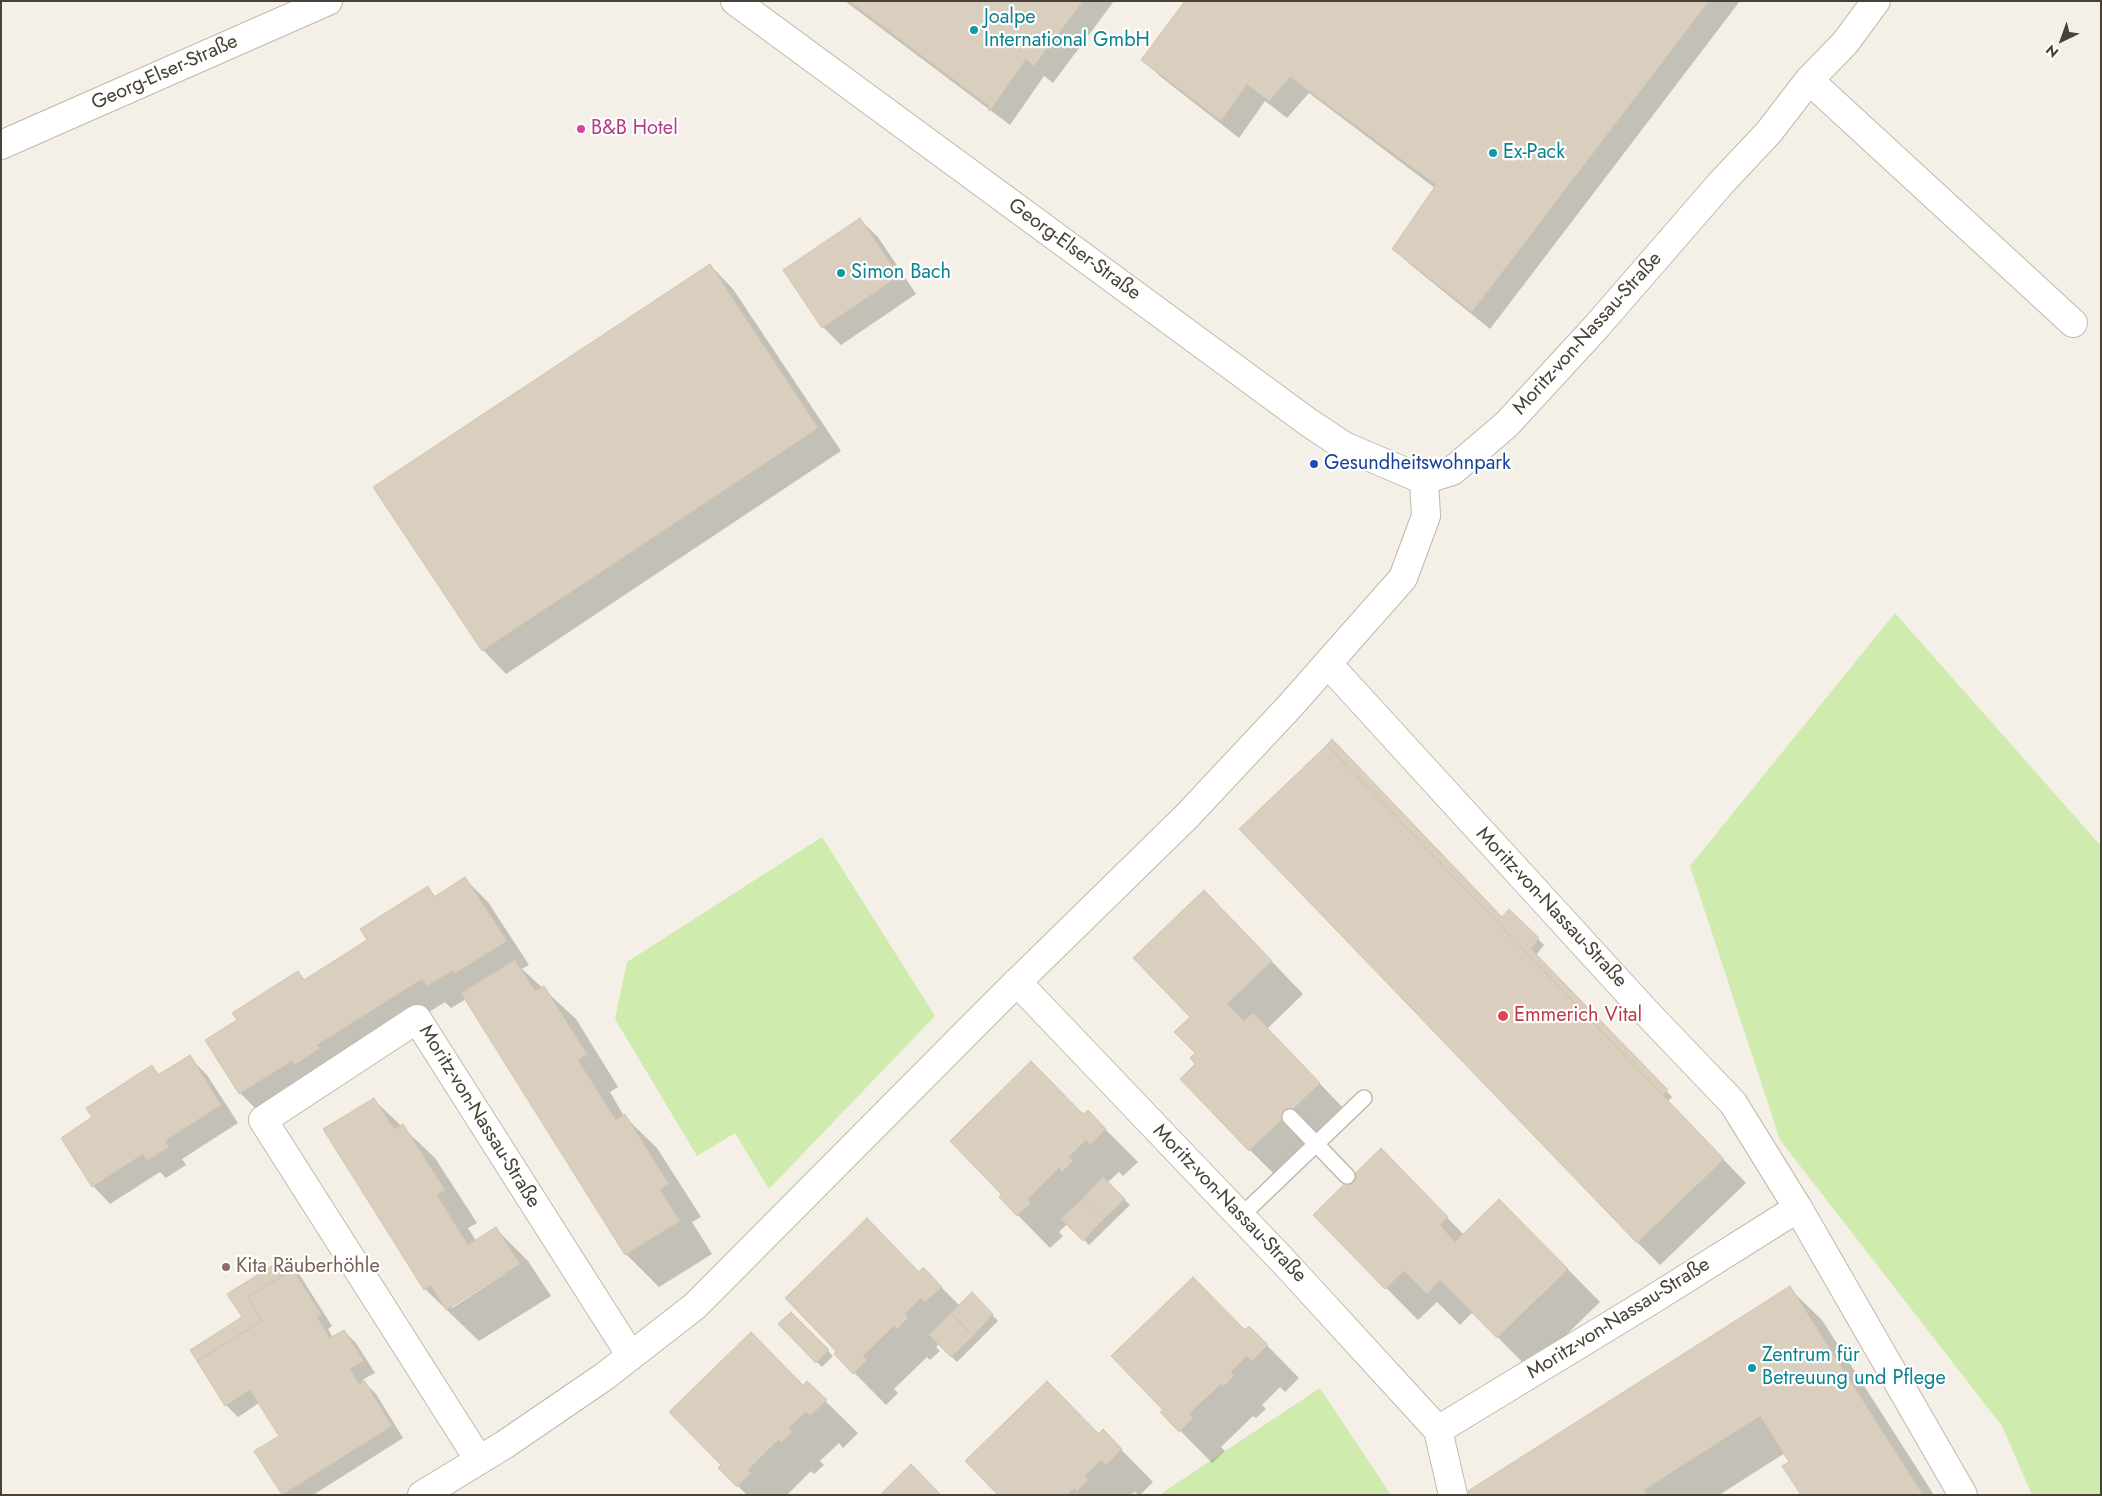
<!DOCTYPE html>
<meta charset="utf-8">
<style>
body{margin:0}
#map{position:relative;width:2102px;height:1496px;overflow:hidden;background:#f4f0e7;font-family:Jost,sans-serif}
canvas{display:block}
.frame{position:absolute;inset:0;border:2px solid #484135;pointer-events:none}
.north{position:absolute;left:2037px;top:15px;width:50px;height:50px;-webkit-text-stroke:4px #fff;paint-order:stroke;rotate:222deg;font-size:14px;font-weight:700;line-height:20px;text-align:center;color:#484135}
.north::after{content:'';display:block;margin:auto;width:18px;height:22px;background:#484135;clip-path:polygon(50% 0,100% 100%,50% 72%,0 100%)}
</style>
<div id="map">
<canvas width="2102" height="1496"></canvas>
<div class="frame"></div>
<div class="north">N</div>
</div>
<script>
const c = document.querySelector('canvas').getContext('2d');
c.lineJoin = 'round';
function fillPath(path, color) {
  c.fillStyle = color;
  c.fill(path, 'evenodd');
}
function shape(rows) {
  const path = new Path2D();
  for (const r of rows) {
    path.moveTo(r[0], r[1]);
    for (let i = 2; i < r.length; i += 2) path.lineTo(r[i], r[i + 1]);
  }
  return path;
}
function strokePath(path, color, width, dash) {
  c.strokeStyle = color;
  c.lineWidth = width;
  c.lineCap = dash ? 'butt' : 'round';
  c.setLineDash(dash || []);
  c.stroke(path);
}
function label(font, color, halo, rows, align = 'center') {
  c.font = font + ' Jost,sans-serif';
  c.lineWidth = 4.5;
  c.setLineDash([]);
  c.textBaseline = 'middle';
  c.strokeStyle = halo;
  c.fillStyle = color;
  for (const [text, x, y, turn = 0] of rows) {
    c.save();
    c.translate(x, y);
    c.rotate((+turn || 0) * Math.PI / 180);
    c.textAlign = isNaN(turn) ? turn : align;
    if (halo) c.strokeText(text, 0, 0);
    c.fillText(text, 0, 0);
    c.restore();
  }
}
fillPath(shape([
 [1895,613,2101,846,2101,1495,2032,1495,2002,1426,1780,1140,1690,866],
 [822,837,935,1016,769,1189,735,1133,697,1156,615,1019,627,962],
 [1320,1388,1391,1495,1159,1495]
]), '#cfebad');
fillPath(shape([
 [845,1,1114,1,1053,83,1044,76,1010,125],
 [1187,1,1740,1,1490,329,1412,266,1394,248,1435,188,1309,93,1287,118,1265,101,1239,138,1161,77,1143,60],
 [860,220,878,237,916,294,841,345,823,327,785,271],
 [710,265,733,289,841,451,506,674,483,650],
 [1332,741,1502,919,1509,910,1544,945,1536,955,1672,1097,1668,1101,1746,1183,1660,1265,1637,1242,1328,746],
 [465,879,488,902,529,965,522,969,576,1019,618,1087,610,1092,624,1116,657,1148,701,1217,692,1222,712,1254,659,1287,626,1254,466,999,451,1008,445,1002,263,1116,240,1093,207,1040,239,1021,298,973,305,980,368,941,427,888,436,897],
 [1236,924,1303,994,1267,1029,1351,1116,1282,1182,1250,1150,1197,1064,1192,1017],
 [189,1057,207,1075,238,1123,182,1159,186,1165,166,1178,160,1172,110,1204,93,1186,94,1118,152,1067,160,1075],
 [374,1100,435,1158,477,1223,468,1228,476,1241,496,1229,528,1261,551,1296,479,1341,425,1289],
 [504,1272,505,1274,452,1308,450,1306],
 [1088,1112,1138,1162,1123,1176,1119,1172,1107,1183,1130,1205,1089,1245,1068,1223,1059,1232,1063,1236,1050,1248,1000,1197],
 [1413,1182,1464,1235,1532,1233,1600,1302,1530,1370,1473,1312,1460,1325,1437,1302,1418,1320,1314,1215],
 [286,1259,297,1271,332,1326,328,1329,333,1338,344,1331,356,1343,375,1373,362,1380,376,1394,403,1438,313,1495,284,1495,256,1452,281,1437,259,1403,238,1417,226,1405,243,1318],
 [923,1269,960,1306,972,1294,998,1321,957,1362,939,1344,936,1347,940,1351,930,1360,927,1357,894,1389,898,1393,886,1405,836,1354],
 [1789,1288,1822,1320,1934,1495,1802,1495,1790,1462,1785,1453,1719,1495,1472,1495],
 [791,1314,833,1356,822,1367,780,1324],
 [1249,1327,1299,1378,1285,1392,1280,1387,1262,1405,1266,1409,1256,1418,1253,1416,1221,1447,1225,1451,1212,1463,1162,1412],
 [807,1383,858,1433,843,1448,839,1443,820,1461,824,1465,814,1474,811,1471,787,1495,747,1495,720,1468],
 [1103,1431,1153,1482,1140,1495,1134,1492,1131,1495,1000,1495]
]), '#0003');
const building = shape([
 [849,1,1083,1,1034,66,1026,59,990,111,988,110,990,107,849,1],
 [1185,1,1709,1,1472,312,1392,249,1436,185,1290,77,1269,101,1247,84,1221,121,1141,60,1185,1],
 [860,218,899,276,822,328,783,270,860,218],
 [710,264,818,428,482,651,373,487,710,264],
 [1332,739,1502,917,1509,909,1539,938,1531,949,1668,1090,1663,1095,1327,745,1332,739],
 [1327,745,1724,1159,1637,1243,1239,829,1327,745],
 [465,877,507,941,454,974,452,971,427,986,422,979,317,1045,320,1048,295,1065,292,1061,239,1094,205,1040,237,1020,232,1013,298,971,304,980,367,940,360,929,428,886,434,897,465,877],
 [1204,890,1272,961,1227,1004,1244,1021,1253,1013,1320,1083,1249,1151,1180,1079,1195,1064,1190,1058,1195,1053,1174,1032,1190,1017,1133,958,1204,890],
 [515,960,535,991,544,986,587,1054,578,1060,616,1120,625,1114,669,1184,660,1190,680,1221,625,1255,461,993,515,960],
 [190,1055,221,1105,165,1141,169,1147,147,1161,143,1154,92,1187,61,1138,92,1117,86,1108,152,1065,158,1075,190,1055],
 [1031,1061,1083,1114,1088,1110,1106,1129,1090,1145,1086,1140,1069,1157,1073,1161,1062,1172,1059,1168,1028,1199,1031,1203,1017,1216,999,1197,1001,1194,950,1141,1031,1061],
 [374,1098,394,1129,403,1124,445,1190,437,1195,468,1245,496,1227,520,1264,446,1310,431,1285,424,1290,323,1129,374,1098],
 [1381,1148,1448,1217,1440,1225,1455,1242,1499,1199,1568,1269,1497,1338,1440,1280,1427,1294,1404,1271,1385,1289,1313,1215,1381,1148],
 [1103,1177,1125,1199,1104,1219,1083,1198,1103,1177],
 [1083,1198,1104,1219,1083,1241,1061,1219,1083,1198],
 [867,1218,919,1272,923,1267,942,1287,925,1302,921,1298,905,1314,908,1318,897,1329,894,1326,863,1356,867,1360,853,1374,834,1354,836,1351,785,1298,867,1218],
 [286,1257,293,1269,248,1297,262,1321,197,1361,190,1350,242,1317,227,1294,286,1257],
 [293,1269,321,1314,317,1317,330,1338,344,1330,364,1361,350,1369,359,1384,364,1380,392,1426,282,1495,254,1451,279,1436,250,1390,225,1406,197,1361,262,1321,248,1297,293,1269],
 [1193,1277,1245,1330,1249,1326,1268,1345,1252,1361,1247,1356,1231,1372,1234,1376,1223,1387,1221,1384,1189,1414,1193,1418,1179,1432,1160,1412,1163,1410,1111,1356,1193,1277],
 [1790,1286,1923,1495,1801,1495,1782,1466,1789,1462,1760,1416,1644,1490,1648,1495,1470,1495,1468,1491,1790,1286],
 [972,1292,993,1314,973,1336,951,1313,972,1292],
 [791,1312,829,1350,816,1363,778,1324,791,1312],
 [951,1313,973,1336,951,1357,929,1335,951,1313],
 [751,1332,803,1385,807,1381,827,1400,810,1416,806,1412,789,1428,792,1432,781,1443,779,1439,748,1470,751,1473,737,1487,718,1468,721,1465,669,1412,751,1332],
 [1047,1381,1099,1434,1103,1429,1122,1449,1106,1465,1101,1460,1085,1476,1088,1480,1077,1491,1074,1488,1067,1495,998,1495,965,1461,1047,1381],
 [911,1464,941,1495,880,1495,911,1464]
]);
fillPath(building, '#dacfbe');
strokePath(building, '#d2c4ae', 1);
const lane = shape([
 [1290,1117,1347,1176],
 [1241,1216,1364,1098]
]);
const street = shape([
 [735,1,1308,422,1344,446,1424,480],
 [1809,80,2073,323],
 [1,145,328,1],
 [1424,480,1452,471,1507,424,1597,326,1722,182,1769,132,1809,80,1845,43,1876,1],
 [1328,664,1647,1013,1733,1103,1798,1208],
 [1017,982,1285,1263,1438,1430,1453,1495],
 [1438,1430,1650,1301,1798,1208,1963,1495],
 [479,1460,263,1120,417,1019,631,1356],
 [422,1495,504,1445,605,1376,695,1306,1003,996,1187,816,1290,706,1403,578,1426,516,1424,480]
]);
strokePath(lane, '#c1b8a9', 18);
strokePath(street, '#c1b8a9', 30);
strokePath(lane, '#fff', 15);
strokePath(street, '#fff', 28);
for (const [x, y, r, color] of [
 [974,30,5,"#0f9aa8"],
 [581,129,5,"#d1479c"],
 [1493,153,5,"#0f9aa8"],
 [841,273,5,"#0f9aa8"],
 [1314,464,5,"#1a4fb4"],
 [1503,1016,6,"#e0444e"],
 [226,1267,5,"#8d6e63"],
 [1752,1368,5,"#0f9aa8"]
]) {
  const dot = new Path2D();
  dot.arc(x, y, r, 0, 2 * Math.PI);
  c.fillStyle = color;
  c.fill(dot);
  strokePath(dot, '#fff', 2);
}
label('20px', '#0d838f', '#fff', [
 ["Joalpe",984,18],
 ["International GmbH",984,41],
 ["Ex-Pack",1503,153],
 ["Simon Bach",851,273],
 ["Zentrum für",1762,1356],
 ["Betreuung und Pflege",1762,1379]
], 'left');
label('20px', '#484135', '#fff', [
 ["Georg-Elser-Straße",165,73,-24],
 ["Georg-Elser-Straße",1074,250,36],
 ["Moritz-von-Nassau-Straße",1588,334,-48],
 ["Moritz-von-Nassau-Straße",1551,908,47],
 ["Moritz-von-Nassau-Straße",479,1117,58],
 ["Moritz-von-Nassau-Straße",1229,1204,46],
 ["Moritz-von-Nassau-Straße",1619,1319,-32]
]);
label('20px', '#b23c85', '#fff', [
 ["B&B Hotel",591,129]
], 'left');
label('20px', '#164399', '#fff', [
 ["Gesundheitswohnpark",1324,464]
], 'left');
label('20px', '#be3a42', '#fff', [
 ["Emmerich Vital",1514,1016]
], 'left');
label('20px', '#785e54', '#fff', [
 ["Kita Räuberhöhle",236,1267]
], 'left');
</script>
